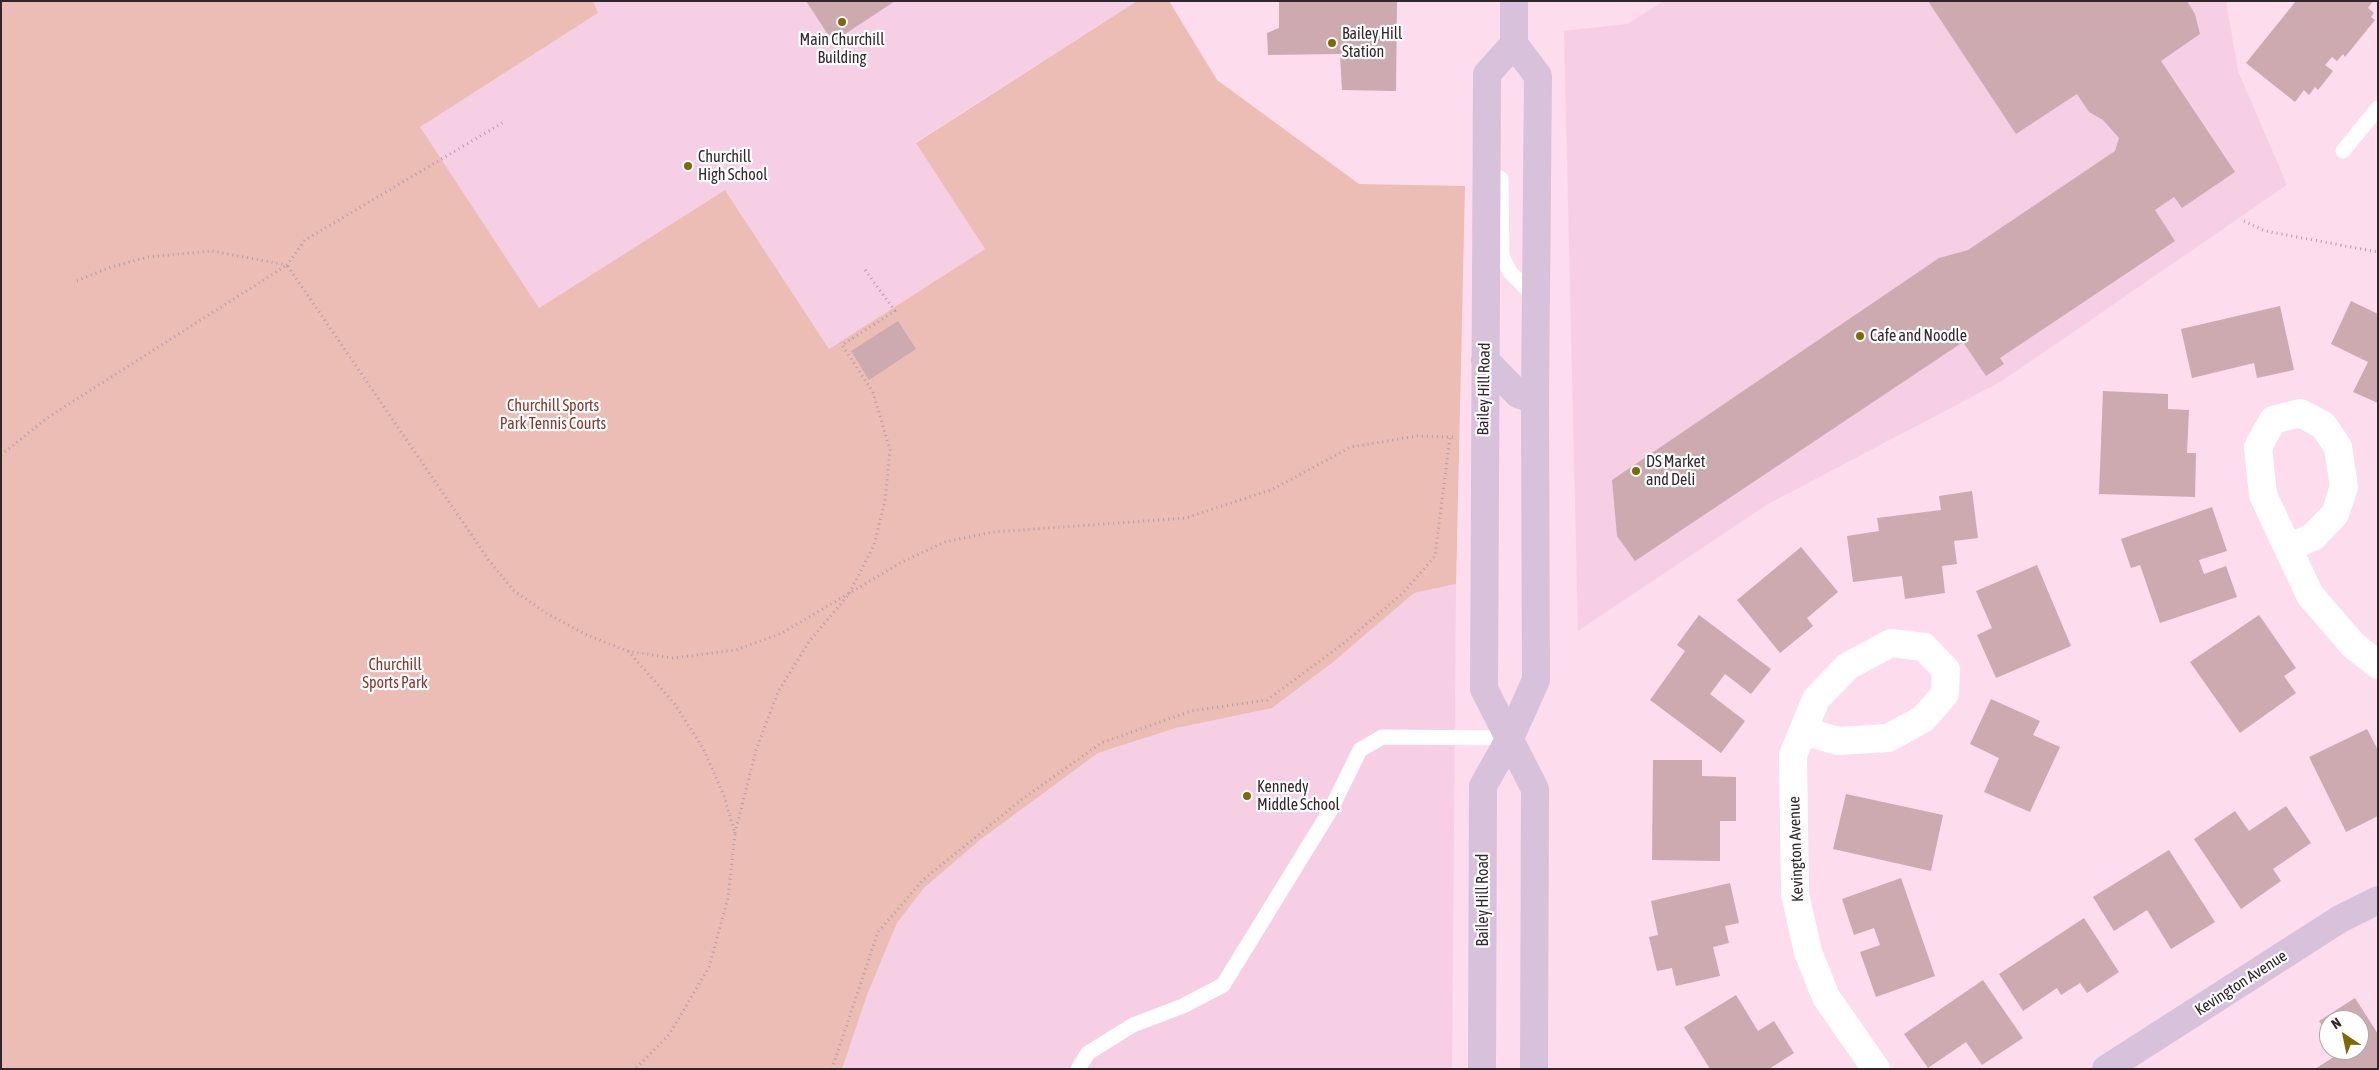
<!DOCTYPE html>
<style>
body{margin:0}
#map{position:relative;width:2379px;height:1070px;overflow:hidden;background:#fcdced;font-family:"Asap Condensed",sans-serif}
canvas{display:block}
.frame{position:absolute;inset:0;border:2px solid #31262c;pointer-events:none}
.north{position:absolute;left:2319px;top:1010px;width:50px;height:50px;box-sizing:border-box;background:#fff;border:1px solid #ada8ab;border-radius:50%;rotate:326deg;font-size:14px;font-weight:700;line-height:20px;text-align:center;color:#31262c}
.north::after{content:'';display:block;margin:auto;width:18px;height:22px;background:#806901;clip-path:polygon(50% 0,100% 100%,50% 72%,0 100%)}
</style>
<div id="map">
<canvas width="2379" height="1070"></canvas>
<div class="frame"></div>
<div class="north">N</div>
</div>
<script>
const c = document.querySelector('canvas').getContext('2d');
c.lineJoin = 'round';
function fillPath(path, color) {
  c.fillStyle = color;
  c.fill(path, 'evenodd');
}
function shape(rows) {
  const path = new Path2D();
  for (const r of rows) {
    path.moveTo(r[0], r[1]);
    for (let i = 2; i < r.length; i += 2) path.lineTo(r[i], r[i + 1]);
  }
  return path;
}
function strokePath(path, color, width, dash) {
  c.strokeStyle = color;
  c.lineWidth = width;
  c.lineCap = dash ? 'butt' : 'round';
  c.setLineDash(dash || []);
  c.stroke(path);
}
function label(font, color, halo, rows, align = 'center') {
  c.font = font + ' "Asap Condensed",sans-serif';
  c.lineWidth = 4.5;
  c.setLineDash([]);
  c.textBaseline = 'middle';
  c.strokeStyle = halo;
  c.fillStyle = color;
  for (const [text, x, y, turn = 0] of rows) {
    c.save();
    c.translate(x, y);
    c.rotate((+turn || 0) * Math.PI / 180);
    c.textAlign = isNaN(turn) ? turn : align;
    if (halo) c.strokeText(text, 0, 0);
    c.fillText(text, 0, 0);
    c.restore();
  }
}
fillPath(shape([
 [593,1,1137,1,916,142,985,249,829,349,725,190,539,308,419,127,598,13],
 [1664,1,2226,1,2238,71,2287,185,2002,381,1768,504,1578,631,1564,31,1627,24],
 [1456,584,1452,1069,842,1069,867,994,897,923,924,888,980,840,1098,753,1176,728,1414,593]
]), '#f6cfe4');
fillPath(shape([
 [1,1,593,1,598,13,420,127,539,308,725,190,829,349,985,249,916,143,1137,1,1169,1,1217,80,1359,184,1465,186,1456,584,1414,593,1333,662,1272,708,1176,728,1098,753,980,840,924,888,897,923,867,995,842,1069,1,1069]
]), '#ecbdb5');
fillPath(shape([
 [806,1,895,1,833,42],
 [1279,1,1397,1,1396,91,1342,90,1340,54,1268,55,1267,33,1279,28],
 [1928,1,2187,1,2195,14,2200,34,2161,61,2235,172,2182,208,2174,197,2155,210,2175,241,2000,358,2004,364,1986,376,1963,342,1635,561,1617,536,1612,480,1939,258,1968,250,2115,151,2119,138,2103,120,2089,112,2077,94,2016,134],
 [2296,1,2373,1,2368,8,2374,13,2371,17,2375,20,2345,57,2343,54,2337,61,2332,57,2325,65,2333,71,2318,90,2315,87,2309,95,2304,90,2295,102,2246,63],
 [2351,301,2378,314,2378,403,2353,392,2368,362,2331,344],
 [2280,306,2294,370,2257,378,2254,363,2192,378,2181,329],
 [898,321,916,349,869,380,851,351],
 [2103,391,2168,394,2168,409,2189,410,2187,453,2196,453,2195,497,2099,494],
 [1972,491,1978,538,1954,541,1957,564,1942,566,1945,593,1905,599,1902,576,1853,582,1847,536,1879,531,1877,518,1941,510,1939,496],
 [2212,507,2227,551,2199,560,2204,574,2226,566,2237,597,2160,623,2140,565,2131,568,2121,539],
 [1801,547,1838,592,1807,618,1813,626,1780,653,1737,600],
 [2037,565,2071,646,1996,678,1977,635,1992,628,1976,591],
 [1699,615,1771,669,1751,694,1725,674,1710,694,1745,721,1721,753,1650,700,1685,651,1677,645],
 [2259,615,2296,668,2284,676,2296,693,2240,733,2190,662],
 [1991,699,2040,721,2033,735,2060,747,2030,812,1984,792,1999,758,1970,744],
 [2367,729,2378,750,2378,816,2346,832,2309,757],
 [1653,760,1702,760,1702,776,1736,777,1736,821,1720,821,1720,861,1652,860],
 [1846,794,1943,815,1931,871,1833,849],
 [2286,806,2311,843,2273,869,2281,881,2241,909,2194,839,2235,811,2249,831],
 [2169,850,2215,922,2171,949,2147,910,2114,931,2093,897],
 [1901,878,1935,976,1876,997,1860,952,1880,945,1874,928,1854,935,1842,899],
 [1730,883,1739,923,1725,926,1729,943,1713,947,1720,976,1676,986,1672,968,1657,971,1649,937,1658,935,1651,901],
 [2084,918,2119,972,2087,993,2080,983,2061,995,2057,988,2023,1011,1999,974],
 [1983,980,2023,1038,1982,1065,1966,1042,1928,1068,1904,1034],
 [1736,995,1758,1031,1774,1021,1794,1053,1769,1069,1710,1069,1684,1027],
 [2355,998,2378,1034,2378,1069,2315,1069,2340,1053,2338,1050,2359,1050,2359,1020,2329,1020,2329,1036,2319,1021]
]), '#cdaab0');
strokePath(shape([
 [2244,221,2265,231,2378,252],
 [77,281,108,268,148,257,212,251,287,265,305,240,504,122],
 [1,455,47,418,287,265,488,559,513,590,546,613,587,635,627,651,672,658,736,650,782,633,902,562,945,542,993,532,1186,518,1273,489,1351,447,1417,436,1454,437],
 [628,651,674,703,703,748,724,796,735,833,728,898,709,967,669,1035,635,1069],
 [735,833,756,750,778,692,809,642,849,594,874,545,885,501,890,450,873,392,842,345,895,311,863,267],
 [832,1069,878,932,923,880,1021,800,1101,743,1191,711,1267,700,1344,643,1403,593,1435,556,1450,437]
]), '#b59ca9', 3, [1, 4]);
strokePath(shape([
 [2343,151,2378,108],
 [1486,169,1501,179,1502,256,1510,272,1536,298],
 [1078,1069,1088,1053,1133,1025,1183,1006,1223,985,1330,811,1360,750,1382,737,1510,738]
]), '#fff', 15);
strokePath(shape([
 [2288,548,2313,537,2335,514,2344,487,2338,447,2323,425,2300,413,2273,420,2258,447,2263,495,2310,595,2353,645,2378,665],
 [1803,731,1838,741,1888,738,1923,719,1945,694,1946,670,1924,647,1891,643,1848,666,1816,699,1803,731,1793,755,1795,894,1808,952,1826,997,1876,1069]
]), '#fff', 28);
strokePath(shape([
 [1514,44,1487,74,1484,689,1535,789,1534,1069],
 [1485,360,1518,394,1535,400],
 [1482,1069,1483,786,1510,738,1536,680,1535,400,1538,76,1514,44,1514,1],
 [2106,1069,2340,919,2378,900]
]), '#d8c1da', 28);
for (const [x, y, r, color] of [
 [842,22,5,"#806901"],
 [1332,43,5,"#806901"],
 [688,166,5,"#806901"],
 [1860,336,5,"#806901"],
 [1636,471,5,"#806901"],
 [1247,796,5,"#806901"]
]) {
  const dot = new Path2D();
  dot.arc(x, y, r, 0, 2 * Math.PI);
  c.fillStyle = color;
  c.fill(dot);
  strokePath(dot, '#fff', 2);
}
label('16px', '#31262c', '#fff', [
 ["Bailey Hill",1342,34],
 ["Station",1342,52],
 ["Main Churchill",842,40,"center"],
 ["Building",842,58,"center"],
 ["Churchill",698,157],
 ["High School",698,175],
 ["Cafe and Noodle",1870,336],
 ["DS Market",1646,462],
 ["and Deli",1646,480],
 ["Kennedy",1257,787],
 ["Middle School",1257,805]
], 'left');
label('16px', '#31262c', '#fff', [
 ["Bailey Hill Road",1484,389,-89],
 ["Kevington Avenue",1796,849,-92],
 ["Bailey Hill Road",1483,900,-90],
 ["Kevington Avenue",2241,983,-33]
]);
label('16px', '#86372e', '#fff', [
 ["Churchill Sports",553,406],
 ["Park Tennis Courts",553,424],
 ["Churchill",395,665],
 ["Sports Park",395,683]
]);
</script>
